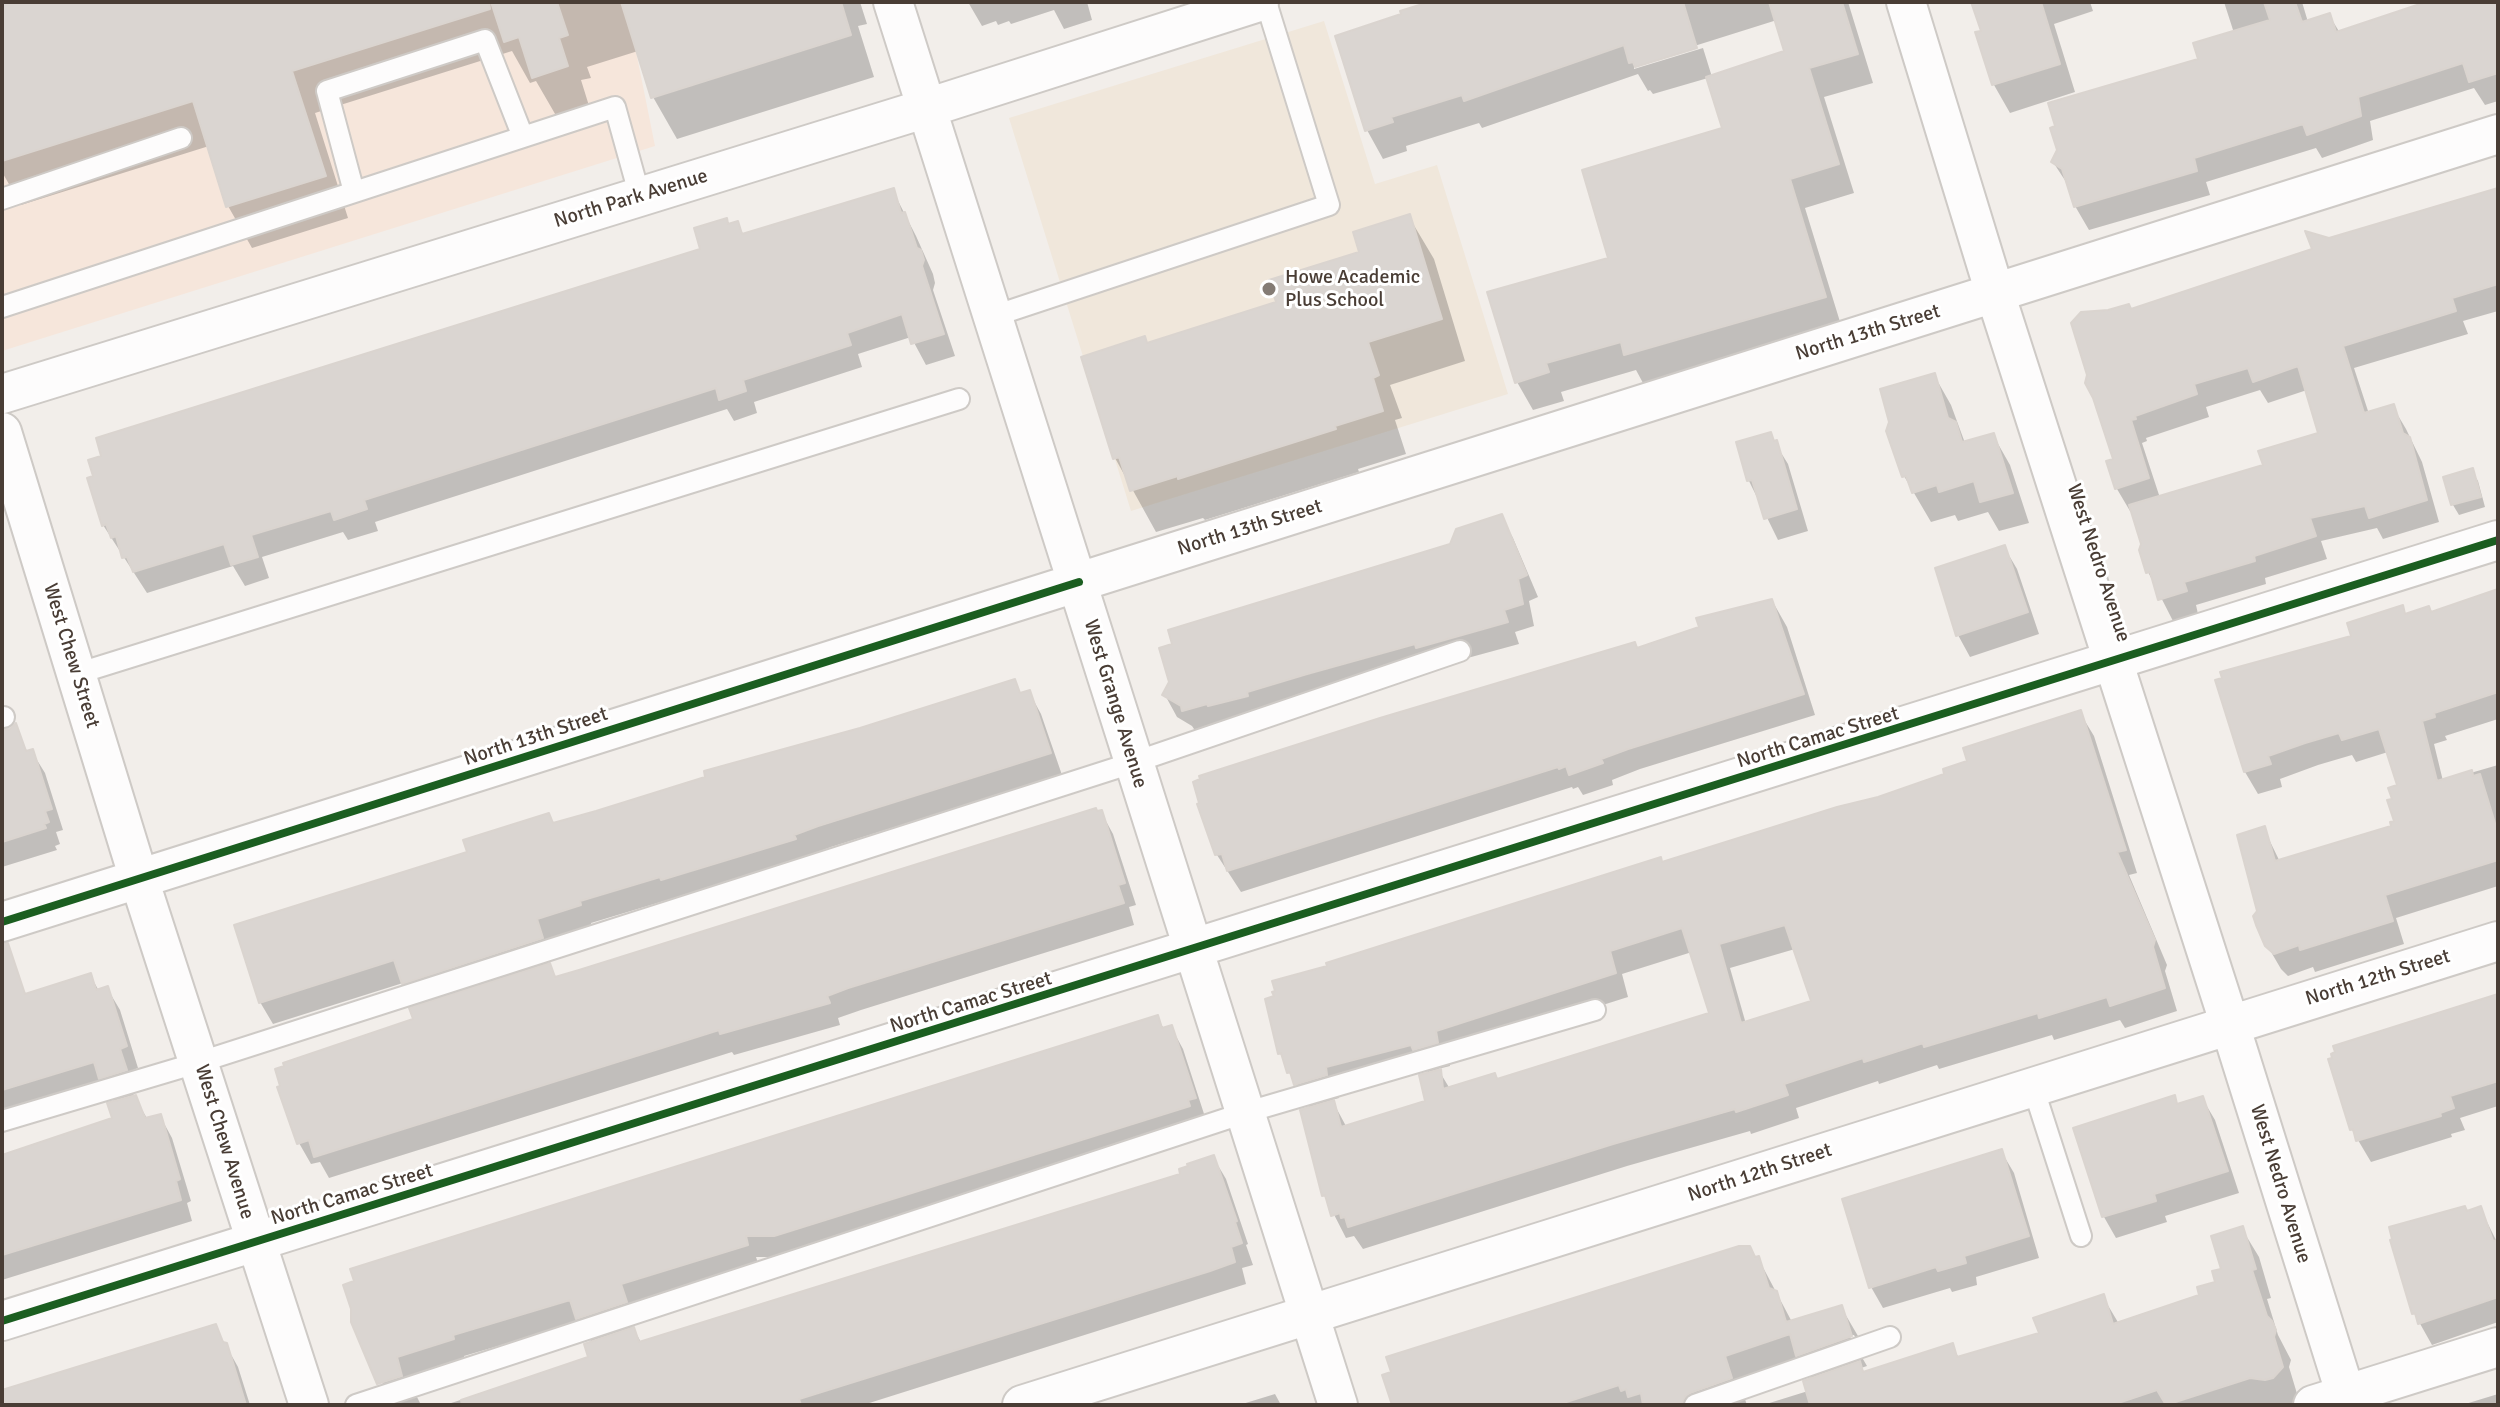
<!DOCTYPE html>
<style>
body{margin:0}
#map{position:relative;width:2500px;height:1407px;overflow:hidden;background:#f2eeea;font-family:Signika,sans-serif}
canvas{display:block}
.frame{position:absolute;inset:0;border:4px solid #493d35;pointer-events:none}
</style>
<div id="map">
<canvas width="2500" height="1407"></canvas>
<div class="frame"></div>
</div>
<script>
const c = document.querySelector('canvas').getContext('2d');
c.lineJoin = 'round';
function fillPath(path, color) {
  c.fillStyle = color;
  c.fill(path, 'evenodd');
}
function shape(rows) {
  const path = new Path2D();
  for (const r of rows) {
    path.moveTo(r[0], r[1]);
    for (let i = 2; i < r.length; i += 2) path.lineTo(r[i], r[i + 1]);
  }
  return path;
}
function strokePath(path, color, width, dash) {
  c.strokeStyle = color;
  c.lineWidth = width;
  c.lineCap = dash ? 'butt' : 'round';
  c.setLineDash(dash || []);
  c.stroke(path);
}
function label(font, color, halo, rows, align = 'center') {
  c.font = font + ' Signika,sans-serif';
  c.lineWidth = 6;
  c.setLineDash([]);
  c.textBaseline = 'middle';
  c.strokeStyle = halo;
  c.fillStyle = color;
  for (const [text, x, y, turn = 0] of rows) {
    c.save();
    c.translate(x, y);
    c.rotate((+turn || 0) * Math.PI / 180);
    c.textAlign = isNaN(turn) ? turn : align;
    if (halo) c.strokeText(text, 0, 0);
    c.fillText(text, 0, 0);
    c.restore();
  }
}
fillPath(shape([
 [2,2,626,2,655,146,2,351]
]), '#f6e6db');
fillPath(shape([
 [1324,21,1375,184,1437,165,1508,394,1131,511,1009,118]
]), '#f0e7db');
fillPath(shape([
 [2,2,860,2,867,24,858,26,874,77,677,139,653,97,638,51,587,67,591,78,581,80,590,109,558,119,536,81,530,83,512,51,315,113,348,218,252,248,228,206,209,146,21,205,2,172],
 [968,2,1087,2,1092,20,1064,29,1054,10,1011,24,1009,21,998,25,996,21,982,26],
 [1438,2,1848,2,1873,83,1824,97,1854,193,1805,208,1841,325,1643,383,1636,370,1561,392,1564,401,1533,410,1517,382,1610,259,1725,129,1708,78,1653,94,1650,90,1648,91,1638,74,1482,128,1479,123,1406,146,1407,151,1383,159,1367,130],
 [1777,20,1786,53,1712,77,1703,48,1634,69,1634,65],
 [1973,2,2090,2,2093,11,2054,24,2075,92,2010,113,1994,85,1978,34,1983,32],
 [2224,2,2302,2,2308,22,2329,15,2340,33,2432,2,2498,2,2498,101,2485,105,2474,88,2370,121,2373,140,2322,158,2316,148,2206,182,2210,195,2089,230,2075,206,2070,188,2053,162,2200,61,2234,33],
 [2498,190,2498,311,2463,321,2468,334,2354,368,2369,414,2393,407,2406,429,2422,462,2439,522,2383,539,2377,528,2321,541,2327,559,2265,578,2266,584,2196,605,2198,614,2173,621,2148,572,2143,544,2132,510,2130,511,2117,489,2108,462,2115,460,2131,311,2314,250,2329,240],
 [2260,390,2268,403,2307,390,2320,434,2265,466,2160,498,2142,443,2147,441,2146,438,2209,417,2206,407],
 [893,191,916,236,933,274,935,283,933,290,955,356,926,365,911,337,858,354,862,367,754,402,757,413,734,421,727,409,375,522,378,531,348,540,343,532,262,557,269,578,245,586,233,566,147,593,103,525,702,250,726,220,729,225,737,223,744,236],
 [1409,217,1434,259,1465,361,1390,385,1402,418,1395,420,1406,454,1358,469,1359,472,1205,520,1203,518,1156,532,1115,458,1084,358,1148,345,1278,303,1362,253],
 [1934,375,1951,405,1965,443,1993,435,2010,465,2029,523,1999,531,1988,512,1958,521,1955,515,1931,522,1904,476],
 [1775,443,1788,464,1808,531,1778,540,1749,481,1738,444],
 [2472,471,2478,481,2485,507,2459,515,2453,505,2445,479],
 [1501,516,1513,538,1538,597,1529,601,1534,626,1515,632,1519,644,1196,732,1192,726,1177,717,1165,695,1452,546],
 [2004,547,2017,569,2039,634,1970,657,1958,635,1937,570],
 [2498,592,2498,719,2445,736,2447,740,2434,744,2443,781,2498,765,2498,886,2396,918,2404,944,2315,972,2313,967,2288,976,2281,969,2267,945,2259,911,2264,829,2280,862,2393,827,2396,822,2394,800,2399,786,2388,752,2356,762,2352,755,2318,765,2280,779,2282,787,2258,794,2245,772,2353,637,2402,608,2406,616,2431,614],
 [1774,604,1787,627,1815,715,1640,769,1612,780,1613,785,1583,795,1578,787,1573,789,1572,787,1241,892,1217,855,1637,650],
 [1014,682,1022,695,1029,692,1041,714,1062,775,831,847,805,857,806,861,676,901,674,898,591,923,592,927,548,941,554,960,547,962,557,979,1101,812,1113,834,1136,905,1129,907,1134,925,861,1010,838,1018,840,1025,734,1055,732,1052,329,1178,320,1162,311,1164,299,1143,415,1021,418,1008,403,983,273,1024,260,1002,553,825],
 [2080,713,2094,736,2137,873,2129,875,2167,965,2165,971,2177,1011,2125,1028,2120,1020,2054,1040,2052,1035,1939,1069,1937,1065,1879,1084,1878,1081,1796,1108,1799,1118,1751,1134,1750,1131,1627,1166,1363,1249,1354,1236,1346,1238,1324,1195,1310,1109,1280,1053,1662,864,1879,798,1946,775,1970,762],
 [1795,949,1813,1003,1746,1024,1730,968],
 [1692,952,1711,1014,1497,1081,1450,1089,1438,1069,1450,1066,1448,1054,1628,997,1622,974],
 [1425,1067,1429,1074,1428,1103,1347,1128,1332,1100,1339,1098,1337,1090],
 [2,751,32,752,45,773,63,830,56,832,60,844,55,846,57,850,2,867],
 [90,975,99,991,107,988,120,1010,138,1068,131,1071,138,1092,133,1093,134,1096,148,1120,160,1116,172,1138,191,1201,187,1203,192,1221,2,1280,2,1158,114,1119,115,1103,104,1084,2,1116,2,1003],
 [2498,996,2498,1106,2460,1118,2465,1130,2451,1134,2452,1137,2371,1162,2352,1130,2331,1060],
 [1157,1017,1164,1029,1171,1027,1183,1049,1206,1120,787,1257,756,1257,759,1266,632,1306,638,1324,632,1326,642,1344,1182,1175,1213,1157,1226,1179,1248,1244,1246,1245,1253,1265,1242,1268,1246,1284,863,1405,445,1405,590,1358,592,1343,580,1322,464,1356,465,1361,417,1376,423,1395,417,1397,421,1405,395,1405,368,1358],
 [2174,1097,2179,1106,2202,1098,2215,1120,2239,1193,2165,1216,2167,1222,2116,1238,2104,1217,2075,1129],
 [2001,1151,2014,1173,2039,1258,1976,1277,1977,1285,1952,1292,1950,1288,1883,1308,1871,1287],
 [2480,1208,2498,1244,2498,1322,2432,1345,2414,1313,2467,1213],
 [2242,1229,2259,1257,2271,1298,2267,1299,2278,1335,2291,1360,2289,1367,2298,1397,2291,1405,1763,1405,1808,1391,1812,1380,1803,1364,1740,1385,1747,1405,1392,1405,1389,1397,1758,1258,1792,1322,1841,1307,1858,1336,1862,1350,1854,1335,1849,1335,1867,1366,1861,1368,1864,1373,1952,1346,1959,1358,2041,1334,2103,1297,2119,1324,2202,1296,2218,1283],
 [215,1326,238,1367,250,1405,2,1405,2,1393],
 [1275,1394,1281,1405,1239,1405],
 [2498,1394,2498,1405,2462,1405]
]), '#0003');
const building = shape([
 [2,2,489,2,490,9,292,71,326,176,226,207,193,101,2,161,2,2],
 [491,2,557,2,568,35,559,38,568,66,532,78,519,37,504,42,491,2],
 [621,2,841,2,851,35,651,98,621,2],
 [1429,2,1683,2,1697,48,1635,67,1633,62,1629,63,1624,45,1464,101,1462,95,1391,117,1393,122,1365,131,1335,36,1401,14,1400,11,1429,2],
 [1769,2,1842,2,1858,54,1809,68,1839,164,1790,179,1826,297,1624,355,1621,342,1546,363,1549,372,1515,383,1487,292,1608,258,1582,170,1722,128,1706,77,1784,51,1769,2],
 [1971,2,2041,2,2060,64,1992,85,1975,32,1981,31,1971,2],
 [2264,2,2295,2,2302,22,2330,13,2336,32,2426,2,2498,2,2498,73,2469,82,2463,63,2358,97,2361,116,2307,135,2303,124,2194,158,2197,171,2074,207,2062,169,2051,162,2057,150,2050,128,2055,126,2048,103,2198,59,2193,43,2270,20,2264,2],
 [894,188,901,213,905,212,917,248,921,250,924,260,922,266,944,334,911,344,902,314,847,333,851,345,743,380,746,391,719,400,716,388,364,500,367,509,334,520,331,511,251,535,258,557,231,565,224,544,133,572,127,557,122,558,116,536,111,538,106,524,102,526,87,478,93,476,88,460,101,456,96,438,700,249,694,228,727,218,728,224,738,221,742,234,894,188],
 [2498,188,2498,284,2452,298,2456,311,2343,346,2364,413,2394,404,2403,433,2410,437,2427,500,2369,518,2365,506,2310,518,2316,536,2254,556,2255,561,2184,582,2187,591,2158,600,2150,572,2146,573,2139,550,2141,544,2129,505,2263,465,2258,451,2318,433,2298,366,2253,382,2248,368,2194,384,2197,394,2135,416,2136,419,2131,420,2149,478,2115,489,2106,461,2113,459,2093,398,2085,383,2087,375,2071,323,2081,312,2108,310,2129,304,2131,309,2312,249,2305,231,2329,238,2498,188],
 [1410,214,1442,319,1368,342,1379,375,1373,378,1383,411,1335,426,1336,429,1178,479,1178,476,1130,491,1119,457,1113,459,1081,357,1145,336,1147,343,1276,302,1269,280,1359,252,1353,232,1410,214],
 [1935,373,1948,418,1956,422,1962,442,1994,433,2013,493,1980,502,1974,481,1939,492,1937,485,1912,493,1906,476,1902,477,1886,431,1889,422,1880,389,1935,373],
 [1771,432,1774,441,1777,440,1797,509,1764,519,1752,480,1747,481,1736,442,1771,432],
 [2473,468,2481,497,2451,505,2443,477,2473,468],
 [1502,514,1527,575,1518,579,1523,604,1504,610,1508,622,1416,648,1415,644,1307,674,1247,692,1248,696,1208,706,1207,704,1182,711,1181,706,1162,695,1169,682,1159,648,1172,644,1168,630,1450,544,1456,529,1502,514],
 [2005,545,2028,612,1956,636,1935,568,2005,545],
 [2498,589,2498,692,2434,713,2435,717,2422,721,2437,781,2472,770,2473,776,2480,774,2498,833,2498,860,2385,895,2393,921,2300,950,2299,945,2274,954,2265,946,2256,925,2253,916,2257,911,2237,835,2265,826,2275,861,2391,826,2390,822,2394,821,2387,800,2392,799,2388,788,2397,785,2379,729,2342,740,2339,733,2305,743,2268,756,2271,764,2244,772,2215,680,2222,678,2220,672,2351,636,2347,623,2403,605,2405,614,2429,606,2431,612,2498,589],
 [1772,599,1804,694,1628,749,1601,759,1603,763,1569,775,1566,766,1559,769,1558,767,1227,871,1222,854,1215,855,1197,804,1199,803,1193,782,1200,779,1199,776,1380,718,1635,642,1637,648,1699,627,1696,618,1772,599],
 [1015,679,1020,693,1030,690,1051,753,818,826,794,835,796,839,661,880,660,877,580,901,581,905,537,919,543,938,402,984,394,960,259,1003,234,925,467,852,463,840,549,813,553,823,596,811,705,777,704,771,860,728,1015,679],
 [2081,710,2126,850,2117,852,2155,940,2153,947,2165,988,2110,1006,2107,997,2039,1018,2038,1013,1924,1047,1923,1043,1864,1062,1863,1058,1784,1084,1788,1095,1736,1112,1735,1109,1613,1144,1348,1227,1345,1217,1341,1218,1340,1213,1331,1216,1325,1195,1322,1196,1300,1110,1334,1100,1341,1127,1425,1101,1419,1075,1441,1069,1443,1089,1495,1073,1497,1079,1709,1013,1682,928,1610,951,1616,973,1436,1031,1438,1043,1413,1050,1411,1045,1326,1067,1327,1075,1294,1085,1290,1072,1287,1073,1281,1053,1278,1054,1265,999,1274,996,1272,992,1275,991,1272,981,1327,966,1326,963,1661,857,1662,862,1837,807,1878,797,1944,774,1943,769,1967,761,1963,748,2081,710],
 [1785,925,1811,1001,1741,1023,1719,944,1785,925],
 [16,723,26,751,33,749,52,809,45,811,49,822,44,824,46,828,2,842,2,730,10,729,16,723],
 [1096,808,1097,811,1102,810,1125,883,1118,885,1124,903,848,988,827,996,830,1003,720,1034,719,1030,314,1157,309,1140,297,1144,277,1087,280,1086,275,1069,284,1066,283,1063,413,1019,409,1008,550,963,555,977,579,970,1096,808],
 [2,943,8,943,25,994,91,973,96,990,108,986,127,1046,120,1049,127,1070,99,1079,94,1062,2,1090,2,943],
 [2498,994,2498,1081,2450,1096,2454,1108,2440,1113,2441,1116,2356,1141,2353,1129,2350,1130,2328,1059,2332,1058,2331,1054,2335,1052,2333,1046,2498,994],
 [1158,1015,1162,1028,1172,1025,1196,1098,1188,1100,1190,1106,774,1236,746,1236,748,1245,621,1284,627,1302,576,1319,570,1300,453,1335,454,1339,397,1357,402,1376,377,1384,351,1322,351,1309,343,1285,354,1281,350,1269,1158,1015],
 [136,1095,145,1118,161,1114,180,1179,176,1181,181,1200,2,1255,2,1155,112,1118,107,1103,136,1095],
 [2175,1095,2177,1104,2203,1096,2228,1171,2154,1194,2156,1201,2102,1217,2073,1128,2175,1095],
 [2002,1149,2029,1236,1964,1256,1966,1263,1938,1271,1936,1267,1869,1288,1842,1199,2002,1149],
 [1214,1155,1237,1221,1235,1222,1242,1243,1231,1247,1235,1262,1210,1271,799,1399,801,1405,462,1405,461,1400,588,1357,584,1344,634,1327,639,1342,1180,1174,1179,1169,1188,1166,1187,1164,1214,1155],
 [2465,1206,2467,1211,2481,1206,2493,1241,2498,1240,2498,1297,2418,1324,2415,1313,2412,1314,2390,1240,2392,1239,2389,1227,2465,1206],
 [2243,1226,2256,1269,2252,1270,2267,1316,2272,1321,2276,1330,2274,1337,2283,1367,2273,1378,2265,1380,2250,1378,2166,1405,2157,1390,2112,1405,1810,1405,1803,1381,1860,1361,1863,1372,1953,1343,1957,1357,2039,1333,2033,1318,2104,1294,2113,1324,2199,1295,2197,1287,2215,1282,2212,1271,2221,1269,2211,1236,2243,1226],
 [1739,1246,1750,1246,1755,1257,1759,1256,1769,1288,1777,1291,1786,1322,1842,1305,1852,1336,1796,1356,1790,1334,1725,1356,1732,1378,1690,1393,1685,1397,1682,1405,1643,1405,1641,1393,1628,1397,1626,1389,1621,1391,1619,1385,1557,1405,1392,1405,1382,1375,1391,1372,1386,1357,1739,1246],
 [216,1324,223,1342,227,1343,246,1405,2,1405,2,1390,216,1324]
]);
fillPath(building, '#dad5d1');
strokePath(building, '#dad4cf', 2);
const service = shape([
 [354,192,327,91,485,40,523,137],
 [2,199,181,138],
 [2,307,615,107,640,197],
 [994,316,1329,205,1266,2],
 [76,674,959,399],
 [2,717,4,717],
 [2033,1087,2081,1236],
 [2,1121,200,1062,1132,763,1460,651],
 [356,1405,1244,1113,1595,1010],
 [1695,1405,1890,1337]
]);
const minor = shape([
 [893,2,1338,1405],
 [1906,2,1995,293,2230,1025,2349,1405],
 [2,394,927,108,1259,2],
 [2,432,139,879,309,1405],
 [2,922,2498,134],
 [2,1321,2498,540],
 [1022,1405,2498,941],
 [2313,1405,2498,1347]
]);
strokePath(service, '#cecac6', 24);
strokePath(minor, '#cecac6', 42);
strokePath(service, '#fdfcfc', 20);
strokePath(minor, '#fdfcfc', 38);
strokePath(shape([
 [2,922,1079,582],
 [2,1321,2498,540]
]), '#1b5e20', 8);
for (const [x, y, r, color] of [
 [1269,289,8,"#847b74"]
]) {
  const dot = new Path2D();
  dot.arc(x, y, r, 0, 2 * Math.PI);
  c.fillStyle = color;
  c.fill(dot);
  strokePath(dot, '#fff', 3);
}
label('20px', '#493d35', '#fff', [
 ["North Park Avenue",631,199,-17],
 ["North 13th Street",1868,333,-17],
 ["North 13th Street",1250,528,-17],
 ["West Nedro Avenue",2098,563,72],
 ["West Chew Street",71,656,73],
 ["West Grange Avenue",1115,704,73],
 ["North 13th Street",536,737,-18],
 ["North Camac Street",1818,738,-17],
 ["North 12th Street",2378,978,-17],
 ["North Camac Street",971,1003,-17],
 ["West Chew Avenue",224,1142,73],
 ["North 12th Street",1760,1173,-18],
 ["West Nedro Avenue",2280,1184,73],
 ["North Camac Street",352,1195,-17]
]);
label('20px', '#493d35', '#fff', [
 ["Howe Academic",1285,278],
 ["Plus School",1285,301]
], 'left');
</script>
